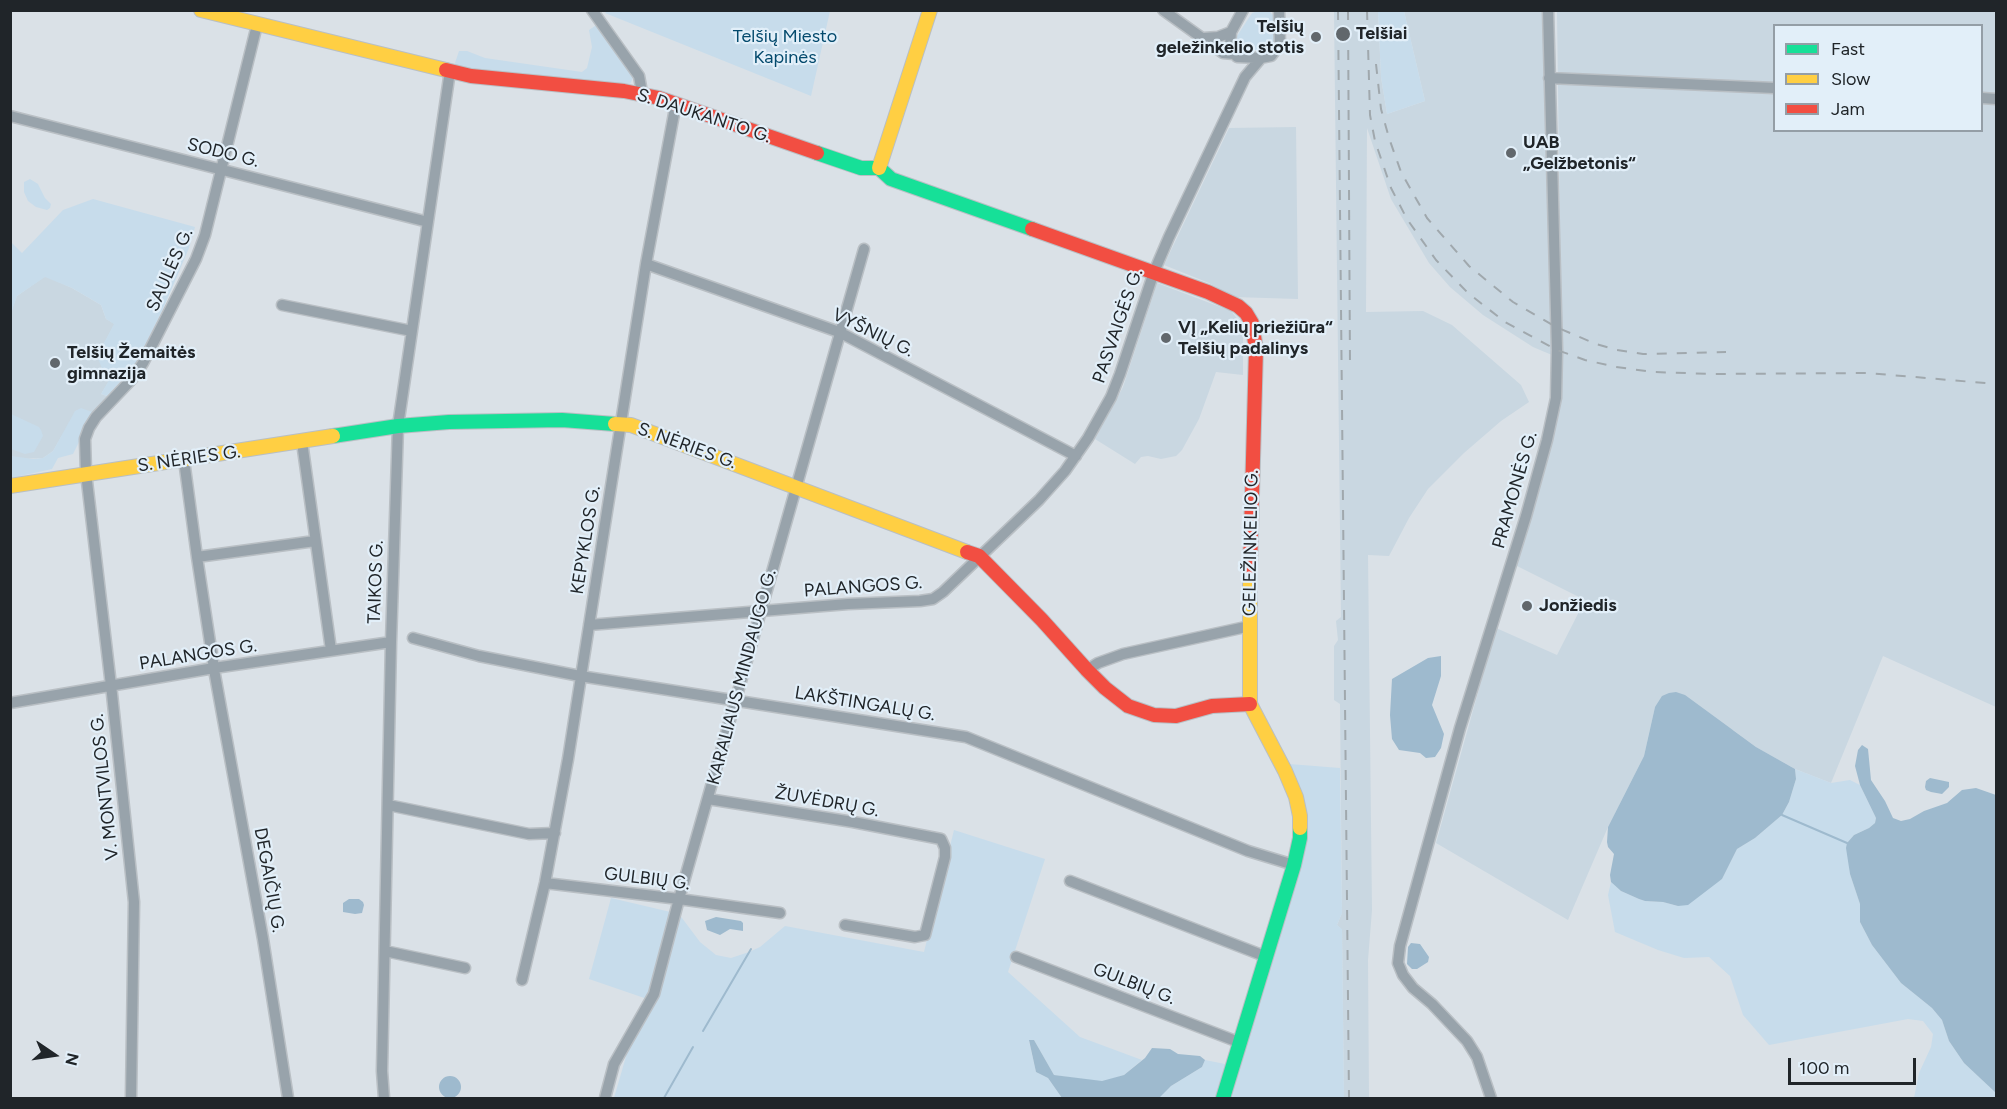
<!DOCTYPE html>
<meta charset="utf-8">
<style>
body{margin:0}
#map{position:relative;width:2007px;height:1109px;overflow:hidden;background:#dae1e7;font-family:Figtree,sans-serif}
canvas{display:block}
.frame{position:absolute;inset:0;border:12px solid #202529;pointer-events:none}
.legend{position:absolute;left:1773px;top:24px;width:210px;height:108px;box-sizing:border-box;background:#e2eff9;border:2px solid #949ea6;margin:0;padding:8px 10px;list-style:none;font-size:18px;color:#202529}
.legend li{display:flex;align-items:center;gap:12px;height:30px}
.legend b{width:30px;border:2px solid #949ea6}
.north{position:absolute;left:24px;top:1025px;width:60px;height:60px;-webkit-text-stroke:4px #e2eff9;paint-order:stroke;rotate:103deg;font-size:16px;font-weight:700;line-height:24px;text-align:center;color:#202529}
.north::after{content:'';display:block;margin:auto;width:21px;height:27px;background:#202529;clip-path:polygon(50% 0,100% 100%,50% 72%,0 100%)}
.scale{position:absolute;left:1788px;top:1058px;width:128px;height:27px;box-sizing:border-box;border:3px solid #202529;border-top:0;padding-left:8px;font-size:18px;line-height:21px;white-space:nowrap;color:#202529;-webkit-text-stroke:4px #e2eff9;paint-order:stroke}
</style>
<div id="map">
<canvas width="2007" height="1109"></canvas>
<div class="frame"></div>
<ul class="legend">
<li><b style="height:8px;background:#16e098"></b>Fast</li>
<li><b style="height:8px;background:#ffcf43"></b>Slow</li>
<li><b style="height:8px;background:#f24e42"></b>Jam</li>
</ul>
<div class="north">N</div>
<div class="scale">100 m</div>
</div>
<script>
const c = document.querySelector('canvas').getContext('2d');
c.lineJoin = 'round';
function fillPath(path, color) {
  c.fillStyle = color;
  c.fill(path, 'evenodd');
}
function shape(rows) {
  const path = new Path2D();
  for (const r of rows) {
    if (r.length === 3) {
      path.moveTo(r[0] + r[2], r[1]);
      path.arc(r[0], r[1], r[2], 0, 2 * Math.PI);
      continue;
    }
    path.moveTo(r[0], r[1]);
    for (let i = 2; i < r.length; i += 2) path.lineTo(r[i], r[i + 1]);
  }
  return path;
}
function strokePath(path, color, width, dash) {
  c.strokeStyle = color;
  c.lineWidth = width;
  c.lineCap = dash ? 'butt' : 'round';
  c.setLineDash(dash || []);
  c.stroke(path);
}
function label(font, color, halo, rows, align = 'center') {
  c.font = font + ' Figtree,sans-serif';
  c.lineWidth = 4.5;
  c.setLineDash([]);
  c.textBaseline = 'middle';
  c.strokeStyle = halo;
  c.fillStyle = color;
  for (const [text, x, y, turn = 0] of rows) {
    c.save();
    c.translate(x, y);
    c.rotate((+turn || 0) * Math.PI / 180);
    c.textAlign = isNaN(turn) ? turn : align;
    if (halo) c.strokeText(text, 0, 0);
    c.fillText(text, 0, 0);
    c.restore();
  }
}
fillPath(shape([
 [1334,11,1378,11,1381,77,1387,114,1425,101,1404,11,1544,11,1552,355,1533,347,1483,315,1450,287,1429,263,1391,199,1367,128,1366,312,1423,311,1452,325,1521,385,1529,402,1501,421,1464,453,1428,489,1409,518,1389,556,1368,555,1372,910,1368,960,1369,1098,1344,1098,1342,930,1337,925,1342,913,1340,704,1334,700,1334,646,1338,640,1336,621,1341,617],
 [1557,11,1996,11,1996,707,1883,656,1831,783,1795,769,1756,747,1733,730,1655,707,1644,756,1608,827,1568,920,1436,843,1496,628,1557,655,1585,600,1515,565,1558,416,1561,318],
 [1774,26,1982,26,1982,130,1774,130],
 [1296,127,1298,299,1234,297,1209,283,1164,265,1229,128],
 [45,276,72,288,101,305,106,319,115,324,97,356,113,375,101,394,107,396,92,416,63,434,53,451,43,458,18,459,11,456,10,314,17,296],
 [1157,283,1231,311,1243,326,1243,375,1216,372,1199,419,1182,450,1176,456,1161,459,1148,456,1141,457,1135,464,1095,439,1123,387]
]), '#c9d7e1');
fillPath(shape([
 [608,10,830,10,830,11,811,96,605,13],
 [1378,11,1404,11,1425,101,1387,114,1381,77],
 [1255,12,1270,12,1274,16,1275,40,1274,45,1269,50,1244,50,1239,47,1237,42,1237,36,1252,13],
 [598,24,634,76,630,84,501,74,454,66,459,51,467,51,485,58,582,72,587,68,592,47,589,30],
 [30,179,38,184,45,198,51,204,50,208,47,210,36,207,28,201,24,192,24,182],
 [93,199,195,227,189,248,163,309,134,367,107,396,101,394,112,375,103,371,97,356,114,324,106,319,101,305,72,288,45,277,17,296,11,314,11,242,22,253,63,210],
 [81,408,92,412,92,416,73,454,58,458,52,469,11,478,11,456,33,459,43,458,53,451,75,411],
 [11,414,39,427,41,430,43,436,34,452,25,454,11,449],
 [1289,764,1340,768,1342,913,1337,925,1342,929,1344,1098,1158,1098,1171,1086,1202,1067,1205,1060,1240,1067,1297,877,1304,843],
 [1795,769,1831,783,1850,780,1860,785,1876,818,1875,823,1869,828,1854,835,1847,843,1850,874,1860,904,1860,922,1872,945,1901,983,1932,1008,1942,1020,1949,1041,1964,1063,1996,1093,1996,1098,1914,1098,1919,1073,1931,1047,1933,1034,1923,1021,1908,1019,1769,1045,1743,1015,1730,976,1709,957,1684,958,1658,950,1615,932,1608,895,1611,882,1621,891,1639,899,1645,901,1663,902,1678,906,1722,879,1737,849,1755,838,1782,815,1789,802,1796,779],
 [954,830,1045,859,1008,972,1080,1037,1142,1060,1124,1075,1102,1082,1054,1075,1034,1040,1029,1041,1036,1072,1048,1078,1062,1098,614,1098,627,1053,656,1002,589,979,611,898,679,914,700,942,716,955,731,958,749,952,760,947,785,926,924,952]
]), '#c7dceb');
fillPath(shape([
 [1441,656,1441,676,1432,705,1444,734,1441,748,1435,757,1426,758,1420,753,1399,750,1392,739,1390,715,1392,679,1428,658],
 [1676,692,1685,695,1756,747,1795,769,1796,779,1789,802,1782,815,1755,838,1737,849,1722,879,1688,905,1678,906,1663,902,1645,901,1639,899,1621,891,1611,882,1610,875,1614,854,1608,847,1607,842,1608,827,1644,756,1655,707,1662,696,1669,693],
 [1862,745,1868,749,1871,780,1885,801,1893,818,1901,821,1910,819,1924,811,1947,803,1962,790,1976,788,1996,795,1996,1093,1964,1063,1949,1041,1942,1020,1932,1008,1901,983,1872,945,1860,922,1860,904,1850,874,1846,848,1847,843,1854,835,1869,828,1875,823,1876,818,1860,785,1855,766,1858,750],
 [1930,778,1949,782,1949,787,1942,794,1931,792,1926,790,1925,787,1926,781],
 [349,899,359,899,363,902,364,905,362,913,355,914,343,912,343,903],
 [716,917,741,921,743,923,743,931,730,929,720,935,707,930,705,921],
 [1411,943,1420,944,1429,957,1428,962,1417,969,1412,969,1407,964,1408,947],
 [1029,1040,1034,1040,1054,1075,1102,1081,1124,1075,1145,1058,1152,1048,1170,1049,1178,1054,1200,1056,1205,1060,1202,1067,1171,1086,1159,1098,1062,1098,1048,1078,1036,1072],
 [450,1087,11]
]), '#9ebace');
strokePath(shape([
 [1782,815,1847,843],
 [703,1031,751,949],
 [664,1098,693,1047]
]), '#9ebace', 2);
const street = shape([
 [592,10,639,76,641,87,640,94],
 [1163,10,1223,53,1234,54],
 [1243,10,1231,32,1230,47,1234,54,1237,57,1261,58,1271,56,1280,44,1279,10],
 [1204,38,1218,37,1231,32],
 [1549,78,1774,88],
 [1982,98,1996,99],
 [10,116,428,222],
 [646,264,839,332,1076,456],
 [282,305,412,331],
 [302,442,331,650],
 [184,460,197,557,315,541],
 [197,557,215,675,263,939,288,1098],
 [589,625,848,604,920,601,933,599,943,592,1039,500,1065,471,1088,438,1111,397,1120,374,1154,272,1169,237,1245,77,1261,58],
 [413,638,479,656,580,676,966,737,1248,851,1294,865],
 [1087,670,1098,663,1123,654,1250,626],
 [10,703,214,668,391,642],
 [708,799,853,822,941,839,945,848,945,857,925,935,915,937,845,925],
 [388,805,529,834,555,833],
 [1070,881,1267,957],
 [545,883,679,899,780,913],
 [385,951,465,968],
 [1016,957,1241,1043],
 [522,980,545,883,568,759,646,264,676,103],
 [131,1098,134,902,112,694,86,473,85,439,89,428,96,417,132,379,143,363,196,259,205,235,257,25],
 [384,1098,382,1071,391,642,398,426,450,71],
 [605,1098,614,1064,654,994,679,899,864,249],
 [1491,1098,1477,1057,1467,1041,1432,1004,1413,988,1403,975,1398,963,1400,946,1460,728,1526,516,1547,440,1556,398,1557,350,1548,10]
]);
const fast = shape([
 [817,153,861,168,879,168,891,179,1032,229],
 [333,436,398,426,449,422,562,420,615,424],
 [1223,1098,1294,865,1300,838,1300,828]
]);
const slow = shape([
 [201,10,446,70],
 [879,168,930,10],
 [615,424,631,425,967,552],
 [10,486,333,436],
 [1250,569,1250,704,1285,771,1296,797,1300,816,1300,828]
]);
const jam = shape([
 [446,70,471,76,624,91,659,98,817,153],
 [1032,229,1208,292,1238,306,1246,313,1252,323,1256,349,1250,569],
 [967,552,979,556,1042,620,1087,670,1105,688,1128,706,1154,715,1176,716,1212,706,1250,704]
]);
strokePath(street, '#b9bfc4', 13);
strokePath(fast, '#b9bfc4', 16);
strokePath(slow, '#b9bfc4', 16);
strokePath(jam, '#b9bfc4', 16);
strokePath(street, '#98a3ab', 10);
strokePath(fast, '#16e098', 14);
strokePath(slow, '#ffcf43', 14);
strokePath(jam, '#f24e42', 14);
strokePath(shape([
 [1338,10,1349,1098],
 [1348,10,1350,367],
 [1367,10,1370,115,1375,141,1391,188,1407,219,1436,260,1468,293,1505,322,1557,350,1585,360,1616,367,1653,372,1713,374,1868,373,1996,384],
 [1376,64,1381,109,1389,138,1401,172,1427,218,1469,266,1513,302,1556,327,1596,344,1617,350,1643,354,1726,352]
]), '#a0a8ad', 2, [10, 10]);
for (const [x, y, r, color] of [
 [1343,34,8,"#61676c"],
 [1316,37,6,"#61676c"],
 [1511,153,6,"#61676c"],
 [1166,338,6,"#61676c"],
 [55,363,6,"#61676c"],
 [1527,606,6,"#61676c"]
]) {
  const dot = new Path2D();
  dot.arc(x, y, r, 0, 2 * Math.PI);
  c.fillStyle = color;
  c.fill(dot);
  strokePath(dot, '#e2eff9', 2);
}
label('bold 18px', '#202529', '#e2eff9', [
 ["Telšių",1304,27,"right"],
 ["geležinkelio stotis",1304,48,"right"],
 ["Telšiai",1356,34],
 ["UAB",1523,143],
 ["„Gelžbetonis“",1523,164],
 ["VĮ „Kelių priežiūra“",1178,328],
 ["Telšių padalinys",1178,349],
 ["Telšių Žemaitės",67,353],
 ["gimnazija",67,374],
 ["Jonžiedis",1539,606]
], 'left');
label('18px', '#044a6d', '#e2eff9', [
 ["Telšių Miesto",785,37],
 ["Kapinės",785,58]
]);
label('18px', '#202529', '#e2eff9', [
 ["S. DAUKANTO G.",704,116,18],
 ["SODO G.",223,153,14],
 ["SAULĖS G.",170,270,-66],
 ["PASVAIGĖS G.",1118,326,-71],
 ["VYŠNIŲ G.",873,333,26],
 ["S. NĖRIES G.",687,446,20],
 ["S. NĖRIES G.",189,459,-8],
 ["PRAMONĖS G.",1515,490,-74],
 ["KEPYKLOS G.",586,540,-81],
 ["GELEŽINKELIO G.",1251,543,-89],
 ["TAIKOS G.",376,582,-88],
 ["PALANGOS G.",863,587,-4],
 ["PALANGOS G.",198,655,-9],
 ["KARALIAUS MINDAUGO G.",742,677,-75],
 ["LAKŠTINGALŲ G.",865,704,9],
 ["V. MONTVILOS G.",105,787,-96],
 ["ŽUVĖDRŲ G.",827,802,10],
 ["GULBIŲ G.",647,879,7],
 ["DEGAIČIŲ G.",269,880,80],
 ["GULBIŲ G.",1134,984,21]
]);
</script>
